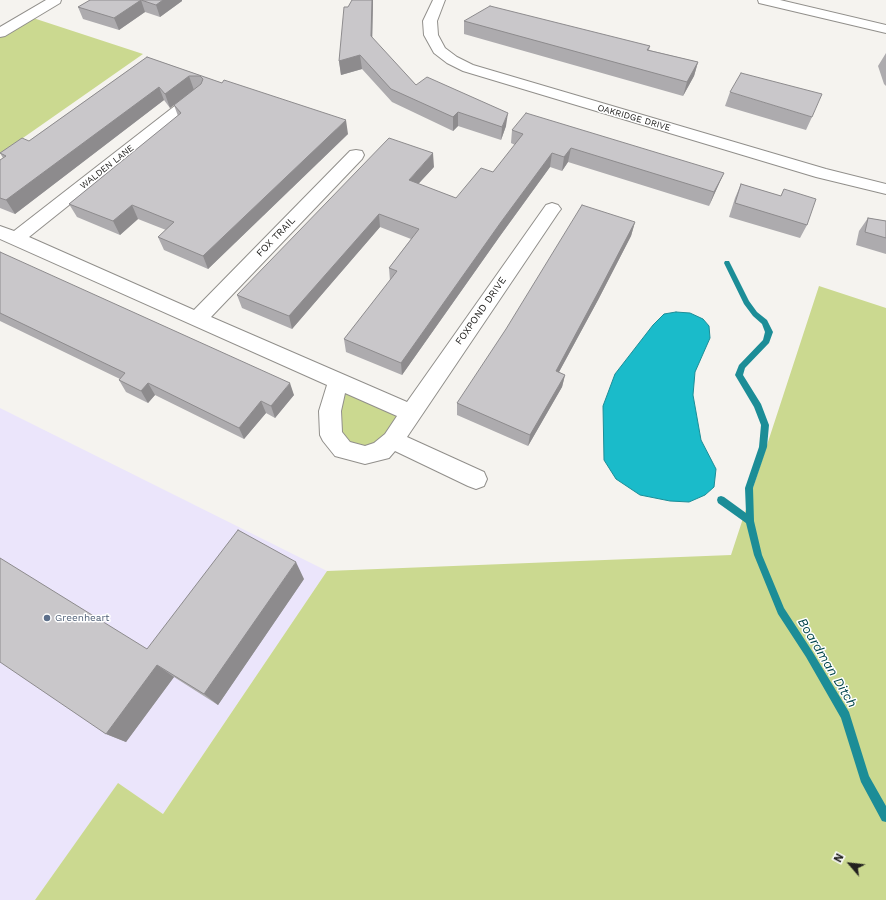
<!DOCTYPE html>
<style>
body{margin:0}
#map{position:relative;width:886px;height:900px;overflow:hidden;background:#f5f3ef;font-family:"Work Sans",sans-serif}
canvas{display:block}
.north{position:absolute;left:830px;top:844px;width:40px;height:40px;-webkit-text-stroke:3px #fff;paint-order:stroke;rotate:298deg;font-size:11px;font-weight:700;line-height:16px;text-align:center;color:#22211f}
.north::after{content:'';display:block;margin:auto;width:14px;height:18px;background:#22211f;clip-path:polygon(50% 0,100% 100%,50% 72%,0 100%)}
</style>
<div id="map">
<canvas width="886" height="900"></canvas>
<div class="north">N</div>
</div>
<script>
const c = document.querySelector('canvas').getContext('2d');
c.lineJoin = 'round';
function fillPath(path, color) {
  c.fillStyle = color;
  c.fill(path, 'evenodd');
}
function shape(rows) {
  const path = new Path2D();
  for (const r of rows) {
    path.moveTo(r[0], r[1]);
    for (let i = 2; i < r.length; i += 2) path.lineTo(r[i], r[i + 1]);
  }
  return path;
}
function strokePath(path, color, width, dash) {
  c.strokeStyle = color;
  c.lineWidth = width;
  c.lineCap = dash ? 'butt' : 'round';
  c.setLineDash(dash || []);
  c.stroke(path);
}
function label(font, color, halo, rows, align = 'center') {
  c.font = font + ' "Work Sans",sans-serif';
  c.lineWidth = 3;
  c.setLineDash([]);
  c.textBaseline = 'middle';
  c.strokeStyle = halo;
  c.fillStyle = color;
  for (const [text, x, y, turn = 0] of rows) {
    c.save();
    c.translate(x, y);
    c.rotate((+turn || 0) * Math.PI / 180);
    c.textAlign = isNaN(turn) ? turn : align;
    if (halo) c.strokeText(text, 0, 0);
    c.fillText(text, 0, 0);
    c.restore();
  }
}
fillPath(shape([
 [0,408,327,571,163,814,118,784,35,900,0,900]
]), '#ebe5fb');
fillPath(shape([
 [27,16,143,54,0,154,0,33],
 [819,286,886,308,886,900,35,900,118,783,163,814,327,571,731,555],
 [338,382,411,413,381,451,343,449]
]), '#cbd990');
const water = shape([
 [676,312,690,313,703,319,709,326,710,338,695,372,693,395,701,440,716,469,714,487,705,495,689,502,670,501,640,495,616,479,604,460,603,406,615,374,653,325,664,314,676,312]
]);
fillPath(water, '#1abbca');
strokePath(water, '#1c8d97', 1);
fillPath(shape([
 [725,261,729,261,749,301,757,312,767,320,773,332,769,343,745,368,743,375,761,404,769,425,767,447,753,488,754,521,762,555,784,608,812,651,849,712,869,776,886,806,886,822,882,821,861,782,841,718,806,657,778,614,754,555,746,523,718,503,717,500,718,497,721,496,724,497,746,513,745,488,759,447,761,425,754,407,735,375,739,365,763,340,765,332,762,324,753,316,744,304,724,263,725,261]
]), '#1c8d97');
const minor = shape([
 [46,0,61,0,60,3,5,36,0,37,0,27,46,0],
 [433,0,445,0,437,21,438,35,445,48,457,57,473,65,826,169,886,184,886,194,816,177,463,71,447,63,434,53,424,35,423,21,433,0],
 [758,0,780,0,886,25,886,33,759,3,758,0],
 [199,90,204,91,206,94,204,97,29,237,194,310,350,151,356,150,362,151,364,155,362,159,211,317,407,402,546,205,552,203,558,205,561,209,558,213,407,437,484,472,487,479,484,486,476,489,468,486,395,451,389,458,365,464,335,456,323,441,320,435,319,411,327,385,0,239,0,226,14,231,194,91,199,90],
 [345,393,397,416,385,434,374,443,365,446,350,442,342,432,341,411,345,393]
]);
strokePath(minor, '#918f8b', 2);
fillPath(minor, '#fff');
fillPath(shape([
 [90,0,182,1,160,17,145,12,119,30,83,19,78,7],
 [373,0,372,38,416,85,506,126,501,140,458,126,453,131,392,102,362,69,341,75,339,61,348,7],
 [464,21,650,46,649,50,698,62,694,76,683,96,464,34],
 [886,53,886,86,884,84,878,66],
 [147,57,222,83,348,134,208,269,164,250,158,237,166,230,138,219,120,235,77,217,69,204,178,116,174,105,194,90,170,108,164,100,15,214,0,208,0,160,3,158,0,153,29,141],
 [730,92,812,117,806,130,725,106],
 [512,130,724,173,718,186,709,206,568,162,562,171,550,167,500,236,402,375,346,352,344,339,390,281,389,268,411,239,380,227,292,329,242,308,237,295,434,167,418,184,456,198,493,172,515,145,511,143],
 [741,184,781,196,784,189,807,225,800,238,729,217,735,198],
 [868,218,886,221,886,254,856,245,859,231],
 [635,222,631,236,598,300,559,372,565,375,562,387,528,446,457,415,457,403],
 [0,252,294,395,275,418,266,413,244,439,155,395,148,403,126,392,119,380,120,379,0,321],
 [304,579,218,705,174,677,126,742,106,734,147,649]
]), '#adabae');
fillPath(shape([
 [141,0,145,12,119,30,114,18],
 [163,0,182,0,182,1,160,17,156,5],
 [372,0,373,0,372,50,371,36],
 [360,55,362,69,341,75,339,61],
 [698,62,694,76,683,96,687,82],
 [189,76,194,90,170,108,165,94],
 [159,87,164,100,15,214,6,200],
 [458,112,458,126,453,131,453,117],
 [508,113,506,126,501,140,502,127],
 [346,120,348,134,208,269,203,256],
 [571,148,568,162,562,171,564,157],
 [433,153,434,167,409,194,409,180],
 [552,153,550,167,500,236,402,375,401,363,501,222],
 [724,173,718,186,709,206,714,192],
 [132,205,138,219,120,235,113,221],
 [379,214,380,227,292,329,289,316],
 [635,222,631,236,598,300,553,383,556,371],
 [565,375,562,387,528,446,530,435],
 [148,383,155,395,148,403,141,391],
 [290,383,294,395,275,418,271,406],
 [261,401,266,413,244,439,239,428],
 [296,562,304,579,218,705,204,694],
 [157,665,174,677,126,742,106,734]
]), '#8d8b8d');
const building = shape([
 [90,0,163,0,156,5,141,0,114,18,78,7,90,0],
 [352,0,372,0,371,36,416,85,427,77,508,113,502,127,458,112,453,117,391,89,360,55,339,61,344,7,348,7,352,0],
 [490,6,650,46,647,50,698,62,687,82,464,21,490,6],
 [147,57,222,83,224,80,346,120,203,256,158,237,174,222,132,205,113,221,69,204,181,113,174,105,201,84,203,79,200,76,189,76,165,94,159,87,6,200,0,198,0,160,6,156,0,153,22,138,29,141,147,57],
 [741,73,822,94,812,117,730,92,741,73],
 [526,113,724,173,714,192,571,148,564,157,552,153,501,222,401,363,344,339,397,271,389,268,419,229,379,214,289,316,237,295,389,138,433,153,409,180,456,198,481,168,493,172,523,134,512,130,526,113],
 [741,184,781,196,784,189,816,199,807,225,735,203,741,184],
 [582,205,635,222,601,287,556,371,565,375,530,435,457,403,506,329,582,205],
 [868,218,886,221,886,238,865,232,868,218],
 [0,252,290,383,271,406,261,401,239,428,148,383,141,391,119,380,125,373,0,313,0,252],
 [238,530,296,562,204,694,157,665,106,734,0,662,0,558,147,649,238,530]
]);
fillPath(building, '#c9c7ca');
strokePath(building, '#8d8b8d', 1);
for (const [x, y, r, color] of [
 [47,618,4,"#5c6f8a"]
]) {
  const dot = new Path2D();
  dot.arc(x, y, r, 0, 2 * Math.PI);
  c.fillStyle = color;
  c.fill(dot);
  strokePath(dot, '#fff', 1.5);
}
label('9px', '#22211f', '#fff', [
 ["OAKRIDGE DRIVE",634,118,16],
 ["WALDEN LANE",107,167,-38]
]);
label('10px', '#22211f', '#fff', [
 ["FOX TRAIL",276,237,-46],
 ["FOXPOND DRIVE",481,311,-55]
]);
label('10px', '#4e5e75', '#fff', [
 ["Greenheart",55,618]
], 'left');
label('italic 13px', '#03464c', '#fff', [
 ["Boardman Ditch",827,663,59]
]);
</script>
